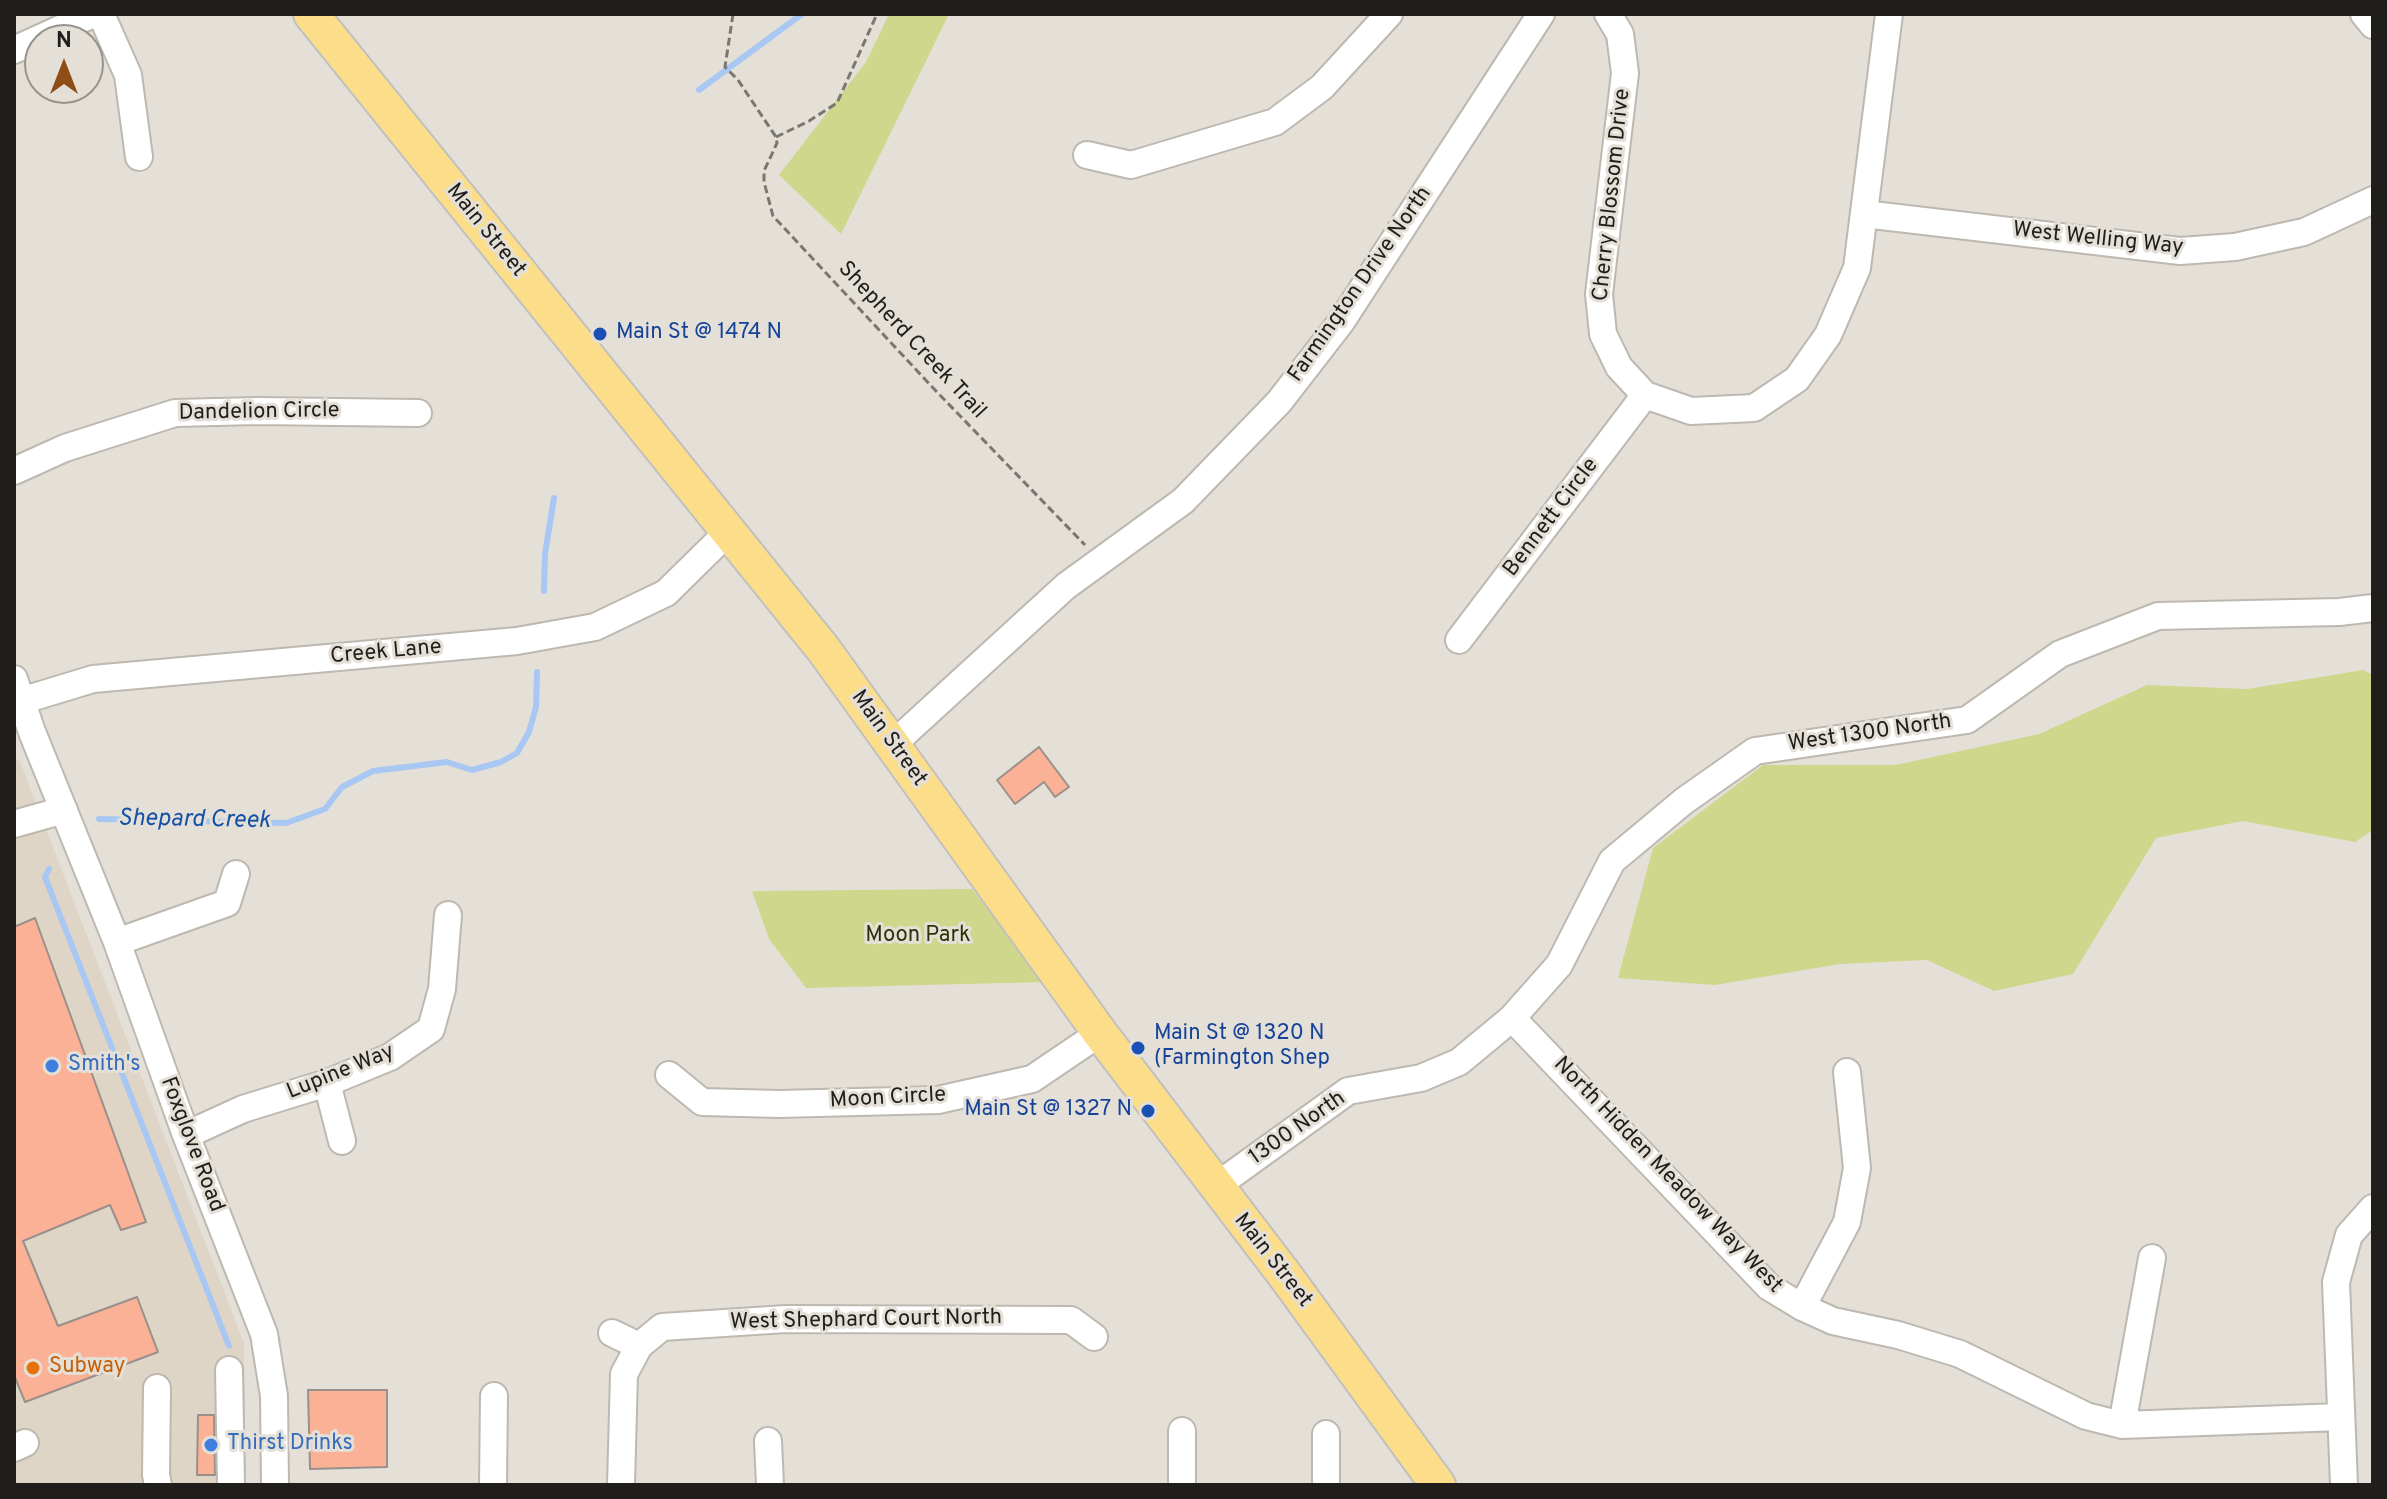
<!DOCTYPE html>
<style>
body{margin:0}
#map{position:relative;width:2387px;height:1499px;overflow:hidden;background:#e5e0d7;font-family:Overpass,sans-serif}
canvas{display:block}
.frame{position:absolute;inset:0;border:16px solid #201e1b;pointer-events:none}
.north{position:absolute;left:24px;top:24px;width:80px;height:80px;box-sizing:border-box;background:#e5e0d7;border:2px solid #96928c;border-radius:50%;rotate:0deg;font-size:22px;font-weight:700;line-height:32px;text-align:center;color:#201e1b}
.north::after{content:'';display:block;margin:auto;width:28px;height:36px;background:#8e4e18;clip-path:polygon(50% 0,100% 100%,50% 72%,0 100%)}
</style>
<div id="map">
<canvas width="2387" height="1499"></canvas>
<div class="frame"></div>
<div class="north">N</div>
</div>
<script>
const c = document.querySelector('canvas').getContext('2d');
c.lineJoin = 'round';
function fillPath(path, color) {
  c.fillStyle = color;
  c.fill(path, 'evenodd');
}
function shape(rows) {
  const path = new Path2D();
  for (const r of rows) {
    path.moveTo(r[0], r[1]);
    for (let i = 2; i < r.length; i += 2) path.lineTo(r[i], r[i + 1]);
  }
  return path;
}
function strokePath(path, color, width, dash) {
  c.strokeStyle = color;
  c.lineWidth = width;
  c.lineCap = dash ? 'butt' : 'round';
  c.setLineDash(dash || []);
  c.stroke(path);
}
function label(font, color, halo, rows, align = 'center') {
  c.font = font + ' Overpass,sans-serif';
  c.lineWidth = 6;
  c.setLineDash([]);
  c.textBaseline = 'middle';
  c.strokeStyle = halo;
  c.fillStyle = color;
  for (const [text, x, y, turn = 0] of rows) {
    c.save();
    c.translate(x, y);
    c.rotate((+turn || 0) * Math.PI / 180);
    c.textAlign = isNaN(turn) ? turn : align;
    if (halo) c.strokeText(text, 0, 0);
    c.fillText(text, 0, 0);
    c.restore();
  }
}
fillPath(shape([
 [19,759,244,1343,246,1485,14,1485,14,760]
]), '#ded5c6');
fillPath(shape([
 [889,14,949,14,841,234,779,175,866,62],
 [2363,670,2373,675,2373,830,2355,842,2243,821,2156,838,2073,974,1994,991,1927,960,1840,964,1715,985,1618,978,1653,848,1763,765,1896,765,2039,734,2147,685,2247,689],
 [972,889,1045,982,806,988,769,939,752,891]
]), '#ced78c');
strokePath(shape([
 [699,90,802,14],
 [544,591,545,554,554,498],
 [99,819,286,823,325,809,342,787,373,771,447,762,472,770,501,762,517,753,529,732,536,707,537,672],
 [49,869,45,877,229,1346]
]), '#a8c7f3', 6);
const building = shape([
 [1039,747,1069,787,1055,797,1044,782,1015,804,997,780,1039,747],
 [35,918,146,1222,121,1230,110,1205,23,1241,58,1326,137,1297,158,1352,25,1402,14,1375,14,927,35,918],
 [308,1390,387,1390,387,1467,310,1469,308,1390],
 [198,1415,214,1415,215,1475,197,1475,198,1415]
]);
fillPath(building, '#fbb195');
strokePath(building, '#998f8b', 2);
const minor = shape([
 [101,14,128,75,139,157],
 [1608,14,1620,34,1625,73,1599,294,1603,334,1619,367,1645,395,1691,411,1754,408,1797,379,1828,335,1857,268,1889,14],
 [2364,14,2373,25],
 [14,50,93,14],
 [1087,155,1131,165,1275,122,1322,87,1389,14],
 [1864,214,2180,251,2235,247,2304,232,2373,200],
 [14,471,65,448,175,413,257,411,418,413],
 [1459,640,1645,395],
 [14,679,32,732,117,942,186,1135,264,1334,274,1396,275,1485],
 [14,703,93,679,517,641,595,627,666,593,728,532],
 [892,745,1066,586,1183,501,1279,402,1341,322,1541,14],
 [14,824,64,810],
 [117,942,227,903,236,874],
 [1512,1018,1769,1287,1802,1307,1833,1321,1898,1335,1960,1354,2086,1416,2122,1425,2340,1417],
 [669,1075,702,1102,779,1104,938,1100,1032,1079,1100,1033],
 [327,1083,342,1141],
 [186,1135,243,1109,327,1083,390,1057,431,1029,442,989,448,915],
 [1215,1187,1348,1091,1421,1078,1459,1062,1512,1018,1559,965,1612,861,1684,801,1755,751,1967,720,2060,654,2158,616,2339,612,2373,608],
 [1802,1307,1847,1222,1857,1168,1847,1072],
 [612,1333,639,1346],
 [229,1370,231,1485],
 [157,1388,156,1475,158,1485],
 [2122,1425,2152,1258],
 [1182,1431,1182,1485],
 [1326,1434,1326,1485],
 [768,1441,770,1485],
 [14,1448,25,1443],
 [493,1485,494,1396],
 [621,1485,624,1374,639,1346,662,1327,786,1319,1071,1320,1094,1337],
 [2344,1485,2336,1282,2349,1235,2373,1208]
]);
const major = shape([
 [311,14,824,650,1100,1033,1284,1274,1438,1485]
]);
strokePath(minor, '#bdb8b0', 30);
strokePath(major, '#c1c0bf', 38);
strokePath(shape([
 [733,14,725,67,738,80,776,137,777,143,764,171,764,182,773,216,935,390,1085,545],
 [776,137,809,121,837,103,877,14]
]), '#7a7671', 3, [8, 4]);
strokePath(minor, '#fff', 26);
strokePath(major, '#fcde8a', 34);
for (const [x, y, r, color] of [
 [600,334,8,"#1a4fb4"],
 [1138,1048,8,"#1a4fb4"],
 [52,1066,8,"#3f7fe0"],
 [1148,1111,8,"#1a4fb4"],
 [33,1368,8,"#e8710a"],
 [211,1445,8,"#3f7fe0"]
]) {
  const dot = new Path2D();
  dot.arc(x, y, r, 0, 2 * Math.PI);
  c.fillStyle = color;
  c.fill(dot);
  strokePath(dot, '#e5e0d7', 3);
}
label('22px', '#201e1b', '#e5e0d7', [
 ["Cherry Blossom Drive",1613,195,-84],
 ["Main Street",485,231,51],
 ["West Welling Way",2098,240,6],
 ["Farmington Drive North",1361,285,-55],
 ["Shepherd Creek Trail",911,341,47],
 ["Dandelion Circle",259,413,-1],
 ["Bennett Circle",1552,518,-53],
 ["Creek Lane",386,653,-5],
 ["West 1300 North",1870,734,-8],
 ["Main Street",888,739,54],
 ["Lupine Way",341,1073,-22],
 ["Moon Circle",888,1099,-3],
 ["1300 North",1298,1129,-35],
 ["Foxglove Road",191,1145,69],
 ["North Hidden Meadow Way West",1667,1176,46],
 ["Main Street",1272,1261,52],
 ["West Shephard Court North",866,1321,-1]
]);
label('22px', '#164399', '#e5e0d7', [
 ["Main St @ 1474 N",616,334],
 ["Main St @ 1320 N",1154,1035],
 ["(Farmington Shep",1154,1060],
 ["Main St @ 1327 N",1132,1111,"right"]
], 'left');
label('22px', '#2f3209', '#e5e0d7', [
 ["Moon Park",918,937]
]);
label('22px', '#366cbe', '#e5e0d7', [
 ["Smith's",68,1066],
 ["Thirst Drinks",227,1445]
], 'left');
label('22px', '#c56008', '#e5e0d7', [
 ["Subway",49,1368]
], 'left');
label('italic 24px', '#1451a6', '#e5e0d7', [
 ["Shepard Creek",194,821,1]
]);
</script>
